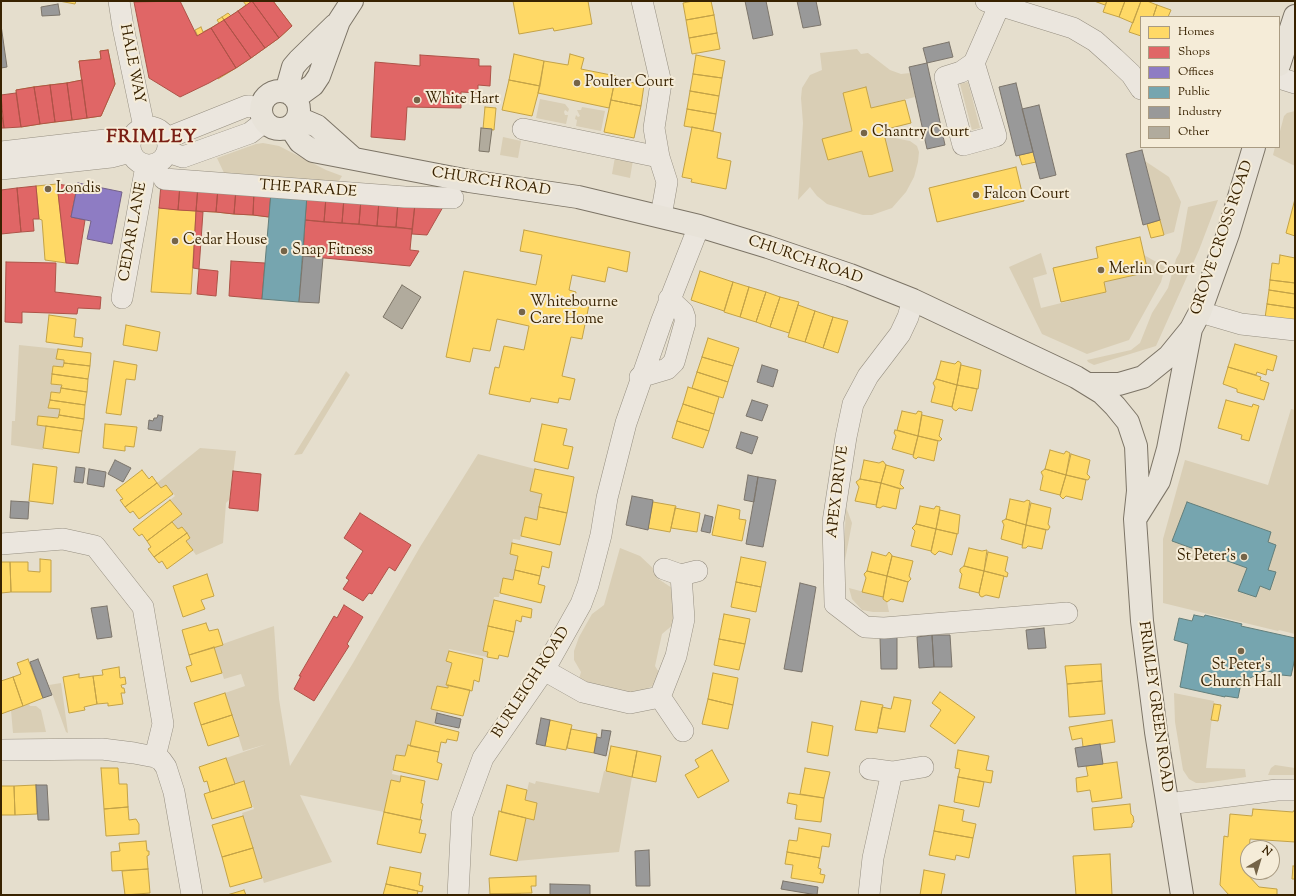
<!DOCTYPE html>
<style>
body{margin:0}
#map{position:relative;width:1296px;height:896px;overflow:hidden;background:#e5decd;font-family:"Sorts Mill Goudy",serif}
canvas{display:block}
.frame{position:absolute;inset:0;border:2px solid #382200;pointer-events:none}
.legend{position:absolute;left:1140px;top:16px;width:140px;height:132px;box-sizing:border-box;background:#f5ecd8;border:1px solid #a99b82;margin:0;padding:5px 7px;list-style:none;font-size:12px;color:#382200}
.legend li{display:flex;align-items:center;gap:8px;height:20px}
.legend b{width:20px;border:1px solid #a99b82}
.north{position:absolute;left:1240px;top:840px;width:40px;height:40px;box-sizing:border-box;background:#f5ecd8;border:1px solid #a99b82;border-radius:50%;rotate:38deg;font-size:11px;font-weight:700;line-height:16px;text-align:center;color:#382200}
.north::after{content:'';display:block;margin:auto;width:14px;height:18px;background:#756448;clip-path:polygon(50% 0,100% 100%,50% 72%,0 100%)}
</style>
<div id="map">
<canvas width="1296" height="896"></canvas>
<div class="frame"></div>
<ul class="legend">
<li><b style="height:11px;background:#ffd966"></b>Homes</li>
<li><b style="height:11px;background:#e06666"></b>Shops</li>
<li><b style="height:11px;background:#8e7cc3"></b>Offices</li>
<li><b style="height:11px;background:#76a5af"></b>Public</li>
<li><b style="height:11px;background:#999"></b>Industry</li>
<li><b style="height:11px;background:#b1ab9d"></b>Other</li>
</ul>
<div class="north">N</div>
</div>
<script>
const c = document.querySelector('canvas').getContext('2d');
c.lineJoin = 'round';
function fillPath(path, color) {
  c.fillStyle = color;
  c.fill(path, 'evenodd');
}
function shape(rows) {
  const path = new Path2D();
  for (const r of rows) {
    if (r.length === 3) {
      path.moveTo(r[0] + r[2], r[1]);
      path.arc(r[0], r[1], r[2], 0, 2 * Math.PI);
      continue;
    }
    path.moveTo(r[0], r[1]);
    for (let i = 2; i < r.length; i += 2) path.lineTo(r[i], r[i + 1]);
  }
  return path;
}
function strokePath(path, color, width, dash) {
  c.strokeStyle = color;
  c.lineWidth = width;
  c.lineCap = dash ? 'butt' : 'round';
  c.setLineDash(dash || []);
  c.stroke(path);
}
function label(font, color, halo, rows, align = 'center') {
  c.font = font + ' "Sorts Mill Goudy",serif';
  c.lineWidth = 4;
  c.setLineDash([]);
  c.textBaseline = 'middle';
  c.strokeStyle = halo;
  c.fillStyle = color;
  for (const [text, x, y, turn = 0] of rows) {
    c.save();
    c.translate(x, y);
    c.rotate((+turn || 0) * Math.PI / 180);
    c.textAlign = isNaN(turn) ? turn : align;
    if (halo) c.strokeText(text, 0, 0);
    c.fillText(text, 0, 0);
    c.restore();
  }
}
fillPath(shape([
 [857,49,861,54,868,53,890,70,901,74,910,73,915,97,871,108,866,87,843,93,852,131,823,139,828,160,862,151,869,177,893,170,884,136,910,141,917,146,919,152,918,162,914,177,906,192,892,208,872,215,863,215,827,204,817,196,810,187,798,200,803,123,801,98,802,88,810,75,822,70,820,53],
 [968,82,980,128,972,130,960,84],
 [540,99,565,104,569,109,568,112,565,110,564,112,565,115,568,115,566,124,536,118],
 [582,107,605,111,601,131,576,126,577,120,575,119,576,115,578,117,580,116,577,110,581,110],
 [1295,111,1295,166,1273,155,1275,147,1279,147,1279,135,1284,116,1287,113],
 [503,137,521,141,518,158,500,155],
 [263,143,279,146,326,170,342,176,337,184,225,175,217,158,256,144],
 [615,157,633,160,630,178,612,174],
 [1145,161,1169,177,1181,202,1174,232,1164,235],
 [1218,200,1199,250,1156,346,1094,365,1088,362,1087,360,1131,350,1140,343,1152,313,1168,288,1176,259,1180,252,1188,207],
 [1041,253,1047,274,1033,278,1041,308,1106,292,1104,282,1148,272,1144,255,1165,267,1161,282,1129,340,1087,354,1042,334,1009,267],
 [19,345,58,349,56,359,64,360,63,367,53,366,51,384,62,385,60,393,51,392,49,408,60,409,58,418,38,416,37,425,46,426,43,450,11,445,12,421,15,421],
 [346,371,350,375,302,454,294,455],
 [1291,409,1295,410,1295,634,1279,630,1278,631,1163,603,1163,539,1185,460,1268,485],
 [200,448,236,451,230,499,226,503,223,543,196,555,186,541,190,538,182,527,178,529,172,522,182,514,170,500,175,496,166,485,161,488,157,483],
 [478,454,535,469,530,491,542,494,537,520,526,517,520,540,513,539,510,554,518,556,513,580,503,578,499,597,494,597,483,651,488,652,487,657,449,649,447,661,452,663,446,685,448,688,437,686,431,709,438,711,434,726,416,721,410,746,408,746,405,756,396,755,392,774,401,776,400,782,391,780,384,812,300,795,332,862,264,883,242,813,254,809,244,782,235,784,226,758,267,744,243,751,225,693,245,686,241,674,224,679,214,647,274,626,279,699,290,766,353,663,420,547],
 [846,507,852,523,843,571],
 [620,548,640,556,655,570,657,578,672,588,674,624,662,634,655,666,660,674,656,684,641,692,626,692,594,686,579,679,581,672,574,660,574,651,579,637,592,614,604,605],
 [849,588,883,597,887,602,889,612,873,612,862,610,852,599],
 [61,683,68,733,66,732,49,685],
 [1174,693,1214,701,1206,768,1245,769,1246,777,1204,783,1196,783,1189,779,1183,770,1175,722],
 [29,704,30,706,36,706,41,710,46,732,13,733,11,710],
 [1275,765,1295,768,1295,775,1268,775,1271,768],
 [604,771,632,777,619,852,517,861,526,818,534,820,537,803,525,800,529,782,535,784,536,781,599,793]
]), '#d9ceb5');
const homes = shape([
 [59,1,76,1,75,4,59,1],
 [243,1,251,1,279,38,265,48,238,11,246,5,243,1],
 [252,1,273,1,292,26,279,38,252,1],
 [513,1,588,1,592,24,554,31,553,28,519,34,513,1],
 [693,1,711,1,714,15,686,20,683,3,693,1],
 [1094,1,1107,1,1105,5,1094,1],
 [1107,1,1125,1,1119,17,1103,12,1107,1],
 [1125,1,1141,1,1133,23,1119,17,1125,1],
 [1141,1,1147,1,1157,5,1153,17,1141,17,1141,36,1129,32,1141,1],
 [1157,5,1171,10,1168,17,1153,17,1157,5],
 [238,11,265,48,251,58,222,17,228,13,231,16,238,11],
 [714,15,717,33,689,38,686,20,714,15],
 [222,17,251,58,236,68,211,28,219,23,217,20,222,17],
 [201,27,203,32,211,28,236,68,218,79,195,30,201,27],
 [717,33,720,49,692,54,689,38,717,33],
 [108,50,115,84,101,116,87,118,79,61,101,59,100,51,108,50],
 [514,54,544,61,540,86,509,80,514,54],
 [570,54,584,58,581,69,616,76,609,108,538,93,544,61,568,65,570,54],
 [696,55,725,61,722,78,693,74,696,55],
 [693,74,722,78,719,96,690,91,693,74],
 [615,79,644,85,641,106,611,100,615,79],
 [82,80,87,118,72,120,67,83,82,80],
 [509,80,540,86,532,116,502,110,509,80],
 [67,83,72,120,55,122,50,85,67,83],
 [50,85,55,122,39,124,34,87,50,85],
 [34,87,40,124,21,127,16,90,34,87],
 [866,87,871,108,905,100,911,123,883,130,893,171,869,177,862,151,828,160,822,139,852,131,843,93,866,87],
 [690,91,719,96,716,114,687,109,690,91],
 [611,100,641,106,634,138,604,132,611,100],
 [485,107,496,108,494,130,483,129,485,107],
 [687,109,716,114,713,131,684,126,687,109],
 [692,127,721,133,717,158,731,161,726,189,691,182,692,179,682,177,692,127],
 [1033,152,1036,162,1022,165,1019,155,1033,152],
 [1016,167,1024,201,937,222,929,188,1016,167],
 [57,184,66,263,45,260,42,220,39,219,36,186,57,184],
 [198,186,218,188,216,212,196,211,198,186],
 [218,188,236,189,234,214,216,212,218,188],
 [236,189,254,191,253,215,234,214,236,189],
 [254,191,271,192,269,217,253,215,254,191],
 [271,192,307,195,305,220,269,217,271,192],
 [307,195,326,197,324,222,305,220,307,195],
 [326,197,344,198,342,223,324,222,326,197],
 [344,198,361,199,359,224,342,223,344,198],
 [361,199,379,201,377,226,359,224,361,199],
 [1295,199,1295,236,1286,233,1295,199],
 [379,201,398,202,396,227,377,226,379,201],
 [398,203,415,204,412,229,396,227,398,203],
 [159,208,196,211,191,294,151,292,159,208],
 [1160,220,1164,235,1151,238,1147,224,1160,220],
 [524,230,630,252,627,272,608,267,605,282,572,275,569,290,576,292,574,301,589,305,582,339,571,337,562,376,575,379,570,400,559,398,558,403,531,398,530,402,489,394,495,367,499,368,504,346,524,350,529,326,497,319,490,351,473,348,470,362,446,357,464,271,536,285,542,255,520,251,524,230],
 [1140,237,1148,272,1104,282,1106,292,1061,302,1053,268,1098,258,1096,247,1140,237],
 [1280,255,1295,258,1295,283,1270,280,1272,263,1279,264,1280,255],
 [700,271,733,282,724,311,691,300,700,271],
 [1270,280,1295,283,1295,294,1269,290,1270,280],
 [733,282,749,287,740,317,724,312,733,282],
 [749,287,766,292,756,322,740,317,749,287],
 [1269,290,1295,294,1295,308,1267,304,1269,290],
 [766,292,780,297,770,327,756,322,766,292],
 [780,297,799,302,789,333,770,327,780,297],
 [1267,304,1295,308,1295,322,1265,318,1267,304],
 [798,305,815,311,805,342,788,337,798,305],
 [815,311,833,317,823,348,805,342,815,311],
 [49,315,76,319,74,337,83,338,82,347,46,342,49,315],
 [833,317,848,321,838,353,823,348,833,317],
 [126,325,160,332,157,351,123,345,126,325],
 [708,338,739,348,733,366,702,357,708,338],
 [1235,344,1277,356,1273,371,1267,369,1266,375,1257,372,1256,375,1228,367,1235,344],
 [58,349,91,353,90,366,64,363,64,360,56,359,58,349],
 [702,357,733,366,728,382,697,372,702,357],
 [114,361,137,365,135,380,126,379,121,415,106,413,114,361],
 [941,361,955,364,958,361,961,363,957,385,936,379,941,361],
 [64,363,90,366,88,379,52,374,53,366,63,367,64,363],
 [961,365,981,370,978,389,957,385,961,365],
 [1228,367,1261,377,1260,380,1269,383,1264,400,1237,392,1237,389,1223,384,1228,367],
 [697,372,728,382,723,398,692,388,697,372],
 [52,374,88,379,87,392,61,388,62,385,51,384,52,374],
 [936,379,957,385,952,407,931,402,935,387,933,383,936,379],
 [957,385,977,389,972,411,959,408,956,411,953,409,952,407,957,385],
 [688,387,719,397,714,414,683,404,688,387],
 [61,388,87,392,85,405,50,400,51,392,60,393,61,388],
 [50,400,85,405,84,419,59,415,60,409,48,408,50,400],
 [1226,400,1252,407,1253,404,1259,406,1249,441,1241,439,1242,435,1218,428,1226,400],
 [683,404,714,414,709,431,677,421,683,404],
 [902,411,916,414,918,411,922,412,918,436,897,430,902,411],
 [59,415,84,419,82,431,37,425,38,416,58,418,59,415],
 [922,415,943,420,939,436,942,439,940,441,918,436,922,415],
 [677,421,709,431,703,448,672,438,677,421],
 [105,424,137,427,134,447,125,446,125,451,103,448,105,424],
 [542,424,567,429,563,445,573,447,568,469,534,461,542,424],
 [46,426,82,431,79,453,43,448,46,426],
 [895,430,918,436,913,455,892,449,896,436,894,433,895,430],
 [918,436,938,441,934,461,918,457,916,459,913,457,918,436],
 [1050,450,1064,454,1066,451,1070,453,1066,475,1045,469,1050,450],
 [1071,454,1090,460,1087,474,1090,477,1088,480,1066,475,1071,454],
 [864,460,879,463,883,461,886,465,881,483,860,479,864,460],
 [33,464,57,467,53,504,29,501,33,464],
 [886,465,904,470,900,484,904,488,902,489,881,483,886,465],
 [535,469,574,477,567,513,539,507,542,494,530,491,535,469],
 [1045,469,1066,475,1060,495,1040,490,1043,476,1041,472,1045,469],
 [142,470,149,479,152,476,157,483,125,507,120,500,123,499,116,490,142,470],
 [1066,475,1086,480,1082,500,1066,496,1063,499,1060,496,1066,475],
 [860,479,881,483,876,505,855,501,859,487,856,482,860,479],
 [157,483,161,488,166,485,173,494,139,519,133,511,130,513,125,507,157,483],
 [881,483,900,489,896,509,883,506,880,508,876,507,881,483],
 [1010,499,1024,502,1027,500,1030,501,1026,525,1006,519,1010,499],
 [170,500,182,514,147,541,142,534,139,536,133,529,170,500],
 [653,502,676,506,670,532,648,528,653,502],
 [1031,503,1051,508,1048,524,1050,527,1048,530,1026,525,1031,503],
 [718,505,740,510,739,519,746,520,742,541,712,535,718,505],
 [920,506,934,509,936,506,940,507,936,529,916,524,920,506],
 [539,507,567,513,560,545,521,536,525,517,537,520,539,507],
 [675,508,700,513,697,532,671,528,675,508],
 [940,510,960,515,958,534,936,529,940,510],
 [1006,519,1026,525,1022,545,1001,539,1004,525,1002,521,1006,519],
 [172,522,178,529,182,527,187,533,154,557,148,549,151,547,147,541,172,522],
 [916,524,936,529,931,551,911,546,915,531,912,528,916,524],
 [1026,525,1046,530,1042,549,1028,546,1026,548,1022,548,1026,525],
 [936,529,957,534,952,555,939,551,935,555,931,552,936,529],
 [187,533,190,538,186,541,193,550,167,569,162,561,159,563,154,557,187,533],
 [512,543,552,552,549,568,542,566,540,576,515,570,518,556,510,554,512,543],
 [969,548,982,551,987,550,984,571,964,566,969,548],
 [872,552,886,556,889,552,891,554,892,556,887,576,867,571,872,552],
 [988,552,1008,557,1005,571,1008,573,1007,577,984,571,988,552],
 [892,556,913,561,909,576,911,579,908,582,887,576,892,556],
 [741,557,766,562,761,587,736,582,741,557],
 [40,559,51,560,51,592,11,592,10,562,28,562,28,571,40,572,40,559],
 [1,562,10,562,11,592,1,593,1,562],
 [964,566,984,571,979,593,959,588,962,574,960,572,960,569,964,566],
 [515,570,540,576,538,584,545,586,541,603,500,593,503,578,513,580,515,570],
 [867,571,887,576,883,597,862,592,866,578,864,574,867,571],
 [984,571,1004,576,999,598,986,595,982,597,980,596,979,593,984,571],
 [207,574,214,596,201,600,205,609,183,617,173,586,207,574],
 [887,576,908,582,903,602,891,599,887,602,883,599,887,576],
 [736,582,761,587,756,612,731,607,736,582],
 [494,600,532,609,531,618,522,616,521,622,516,620,514,632,488,626,494,600],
 [724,614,750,619,745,644,719,639,724,614],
 [206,623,209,631,218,629,223,645,189,655,182,630,206,623],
 [488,626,514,632,508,657,499,655,498,659,487,657,488,652,483,651,488,626],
 [719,639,745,644,739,670,714,665,719,639],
 [214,647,222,673,191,682,186,667,192,665,189,655,214,647],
 [449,651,483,659,479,682,474,680,472,691,446,685,452,663,446,661,449,651],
 [28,659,43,698,23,706,13,677,21,674,17,663,28,659],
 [1101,664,1102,681,1067,684,1065,666,1101,664],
 [119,667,120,678,125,677,126,684,121,685,122,688,124,688,125,693,121,693,123,704,108,706,108,703,97,704,93,676,103,675,102,670,119,667],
 [713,673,738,678,733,705,708,699,713,673],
 [79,674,79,678,93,676,97,704,84,707,85,710,69,713,63,677,79,674],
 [13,677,23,706,1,714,1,681,13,677],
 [1102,681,1105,714,1069,717,1067,684,1102,681],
 [448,685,470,690,463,716,431,709,437,686,448,688,448,685],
 [940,692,975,717,955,744,930,726,941,710,932,703,940,692],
 [225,693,232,715,201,725,194,703,225,693],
 [894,697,911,700,905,732,878,728,882,707,891,709,894,697],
 [708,699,733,705,728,729,702,724,708,699],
 [861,701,883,705,877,733,855,730,861,701],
 [1214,704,1221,705,1218,721,1211,720,1214,704],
 [232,715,239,736,208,746,201,725,232,715],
 [550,720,572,725,566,750,545,746,550,720],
 [1112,720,1115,742,1083,747,1082,738,1072,740,1069,727,1112,720],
 [416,721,459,732,457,741,447,739,446,743,441,742,439,752,410,746,416,721],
 [812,722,833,726,828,756,807,752,812,722],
 [571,729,597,734,594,753,567,748,571,729],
 [408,745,439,752,437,762,442,764,438,780,393,770,396,755,405,756,408,745],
 [611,746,637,751,632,777,606,771,611,746],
 [712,750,729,781,698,798,685,775,699,767,695,760,712,750],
 [958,750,989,756,986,770,993,771,991,783,958,777,960,769,955,768,958,750],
 [637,751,661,756,656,782,632,777,637,751],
 [226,758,235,784,210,792,207,781,204,782,199,767,226,758],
 [1117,762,1122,798,1092,802,1090,790,1077,792,1076,778,1088,776,1086,766,1117,762],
 [101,768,118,768,119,784,127,784,128,807,104,809,101,768],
 [805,768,830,772,824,798,800,794,805,768],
 [401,776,425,781,421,803,423,804,420,820,384,812,391,780,400,782,401,776],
 [958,777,984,782,979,807,954,802,958,777],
 [244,781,252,807,212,819,204,794,244,781],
 [36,785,37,814,15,815,14,786,36,785],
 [507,785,527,790,525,800,537,803,534,820,501,812,507,785],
 [1,786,14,786,15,815,1,815,1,786],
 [789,793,824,798,821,822,795,819,797,805,787,803,789,793],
 [1130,804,1131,814,1133,816,1134,822,1132,824,1132,827,1094,830,1092,808,1130,804],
 [939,805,964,810,962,821,976,824,973,838,934,831,939,805],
 [128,807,129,820,136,819,139,824,139,834,106,836,104,809,128,807],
 [1253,809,1293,812,1295,809,1295,842,1250,839,1247,874,1259,887,1277,889,1277,895,1229,895,1220,885,1224,836,1228,837,1230,814,1252,816,1253,809],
 [499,811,526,818,517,861,490,855,499,811],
 [384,812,422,820,419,833,426,834,421,853,377,844,384,812],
 [243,816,253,848,222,857,212,825,243,816],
 [799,828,831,834,829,847,822,846,820,858,787,852,789,840,797,841,799,828],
 [934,831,973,838,969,858,956,855,955,860,929,855,934,831],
 [146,841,147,851,149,851,149,855,147,856,148,869,112,871,111,852,120,851,119,843,146,841],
 [253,848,262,878,230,887,222,857,253,848],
 [787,852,820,858,818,868,821,869,820,874,825,875,823,883,791,878,793,865,785,864,787,852],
 [1110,854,1112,895,1076,895,1073,856,1110,854],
 [1293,866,1295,866,1295,879,1292,879,1293,866],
 [390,867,421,873,419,885,423,886,422,892,386,884,390,867],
 [148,869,150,893,125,895,122,871,148,869],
 [924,870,945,874,941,895,920,895,924,870],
 [536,876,536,886,531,886,532,893,490,894,489,878,536,876],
 [386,884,418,891,417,895,383,895,386,884],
 [244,890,246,895,227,895,244,890],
 [490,894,521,894,521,895,490,895,490,894]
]);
fillPath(homes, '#ffd966');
strokePath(homes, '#c3a247', 1);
const shops = shape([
 [180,1,197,36,211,28,236,68,209,83,180,97,149,78,134,2,180,1],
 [252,1,273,1,292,26,279,38,252,1],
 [252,1,279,38,265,48,238,11,252,1],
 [238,11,265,48,251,58,224,20,238,11],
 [224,20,251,58,236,68,211,28,224,20],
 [108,50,115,84,101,116,87,118,79,61,101,59,100,51,108,50],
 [420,55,479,59,479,66,491,66,490,86,478,85,478,93,461,92,461,108,407,107,405,140,371,137,375,62,420,66,420,55],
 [82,80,87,118,72,120,67,83,82,80],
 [67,83,72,120,55,122,50,85,67,83],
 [50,85,55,122,40,124,34,87,50,85],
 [34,87,40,124,21,127,16,90,34,87],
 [16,93,21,127,4,128,1,95,16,93],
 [1,109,4,128,1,128,1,109],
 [57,184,77,187,71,217,85,220,78,264,66,263,57,184],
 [161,184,180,185,178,210,159,208,161,184],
 [180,185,198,186,196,211,178,210,180,185],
 [36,186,39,219,33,219,34,231,21,232,17,188,36,186],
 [198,186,218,188,216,212,196,211,198,186],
 [17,188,21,232,1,234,1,190,17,188],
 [218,188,236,189,234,214,216,212,218,188],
 [236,189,254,191,253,215,234,214,236,189],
 [254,191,271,192,269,217,253,215,254,191],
 [307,195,326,197,324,222,305,220,307,195],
 [326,197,344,198,342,223,324,222,326,197],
 [344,198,361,199,359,224,342,223,344,198],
 [361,199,379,201,377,226,359,224,361,199],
 [379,201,398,202,396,227,377,226,379,201],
 [398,202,415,204,412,229,396,227,398,202],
 [415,204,443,207,427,235,412,234,415,204],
 [196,211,203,212,199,269,193,268,196,211],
 [305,220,412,229,410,250,419,251,410,266,303,256,305,220],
 [231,261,265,263,262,299,229,296,231,261],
 [6,262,56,263,55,292,101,297,100,309,78,308,77,314,22,312,22,323,5,322,6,262],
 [199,269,218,271,216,296,197,294,199,269],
 [233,471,261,474,258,511,229,508,233,471],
 [360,513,411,545,395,571,389,567,372,594,369,593,363,601,343,589,349,580,346,578,363,551,344,538,360,513],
 [344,605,363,617,347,644,349,646,314,701,294,689,301,676,299,676,334,616,337,618,344,605]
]);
fillPath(shops, '#e06666');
strokePath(shops, '#ae5247', 1);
const offices = shape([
 [78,183,122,192,112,244,87,239,91,221,71,217,78,183]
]);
fillPath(offices, '#8e7cc3');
strokePath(offices, '#746188', 1);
const public = shape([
 [271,192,307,195,299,302,262,299,271,192],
 [1187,502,1271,532,1268,542,1276,545,1268,570,1276,572,1270,590,1260,586,1256,597,1238,591,1247,568,1172,541,1187,502],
 [1194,615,1204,617,1205,615,1242,624,1241,626,1295,638,1295,658,1291,676,1272,674,1272,672,1265,670,1241,683,1238,698,1225,696,1225,697,1180,687,1188,644,1174,640,1179,618,1192,621,1194,615]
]);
fillPath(public, '#76a5af');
strokePath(public, '#637e7a', 1);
const industry = shape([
 [745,1,766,1,773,35,753,39,745,1],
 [797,1,816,1,821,25,803,28,797,1],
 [58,4,60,15,42,16,41,7,58,4],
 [1,25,7,67,1,68,1,25],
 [949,42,953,57,927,63,923,48,949,42],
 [927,63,945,145,927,149,909,67,927,63],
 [1016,83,1033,152,1016,156,999,87,1016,83],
 [1039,105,1056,175,1040,179,1022,109,1039,105],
 [1142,150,1160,220,1143,225,1126,154,1142,150],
 [303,256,323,258,319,303,299,302,303,256],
 [762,365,778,370,773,387,757,382,762,365],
 [752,400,768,405,762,421,746,416,752,400],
 [158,415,163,416,161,431,148,429,149,420,153,421,154,418,157,418,158,415],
 [741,432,758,437,752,454,736,448,741,432],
 [115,460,131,468,123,482,108,474,115,460],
 [76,467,85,468,83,483,74,482,76,467],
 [89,469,106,472,104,487,87,484,89,469],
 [748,475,758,477,754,502,744,500,748,475],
 [758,477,776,480,763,547,746,544,758,477],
 [632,496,653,500,648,530,626,525,632,496],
 [11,501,29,502,28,519,10,518,11,501],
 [705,515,713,517,710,533,701,531,705,515],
 [800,583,816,587,802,672,784,669,800,583],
 [107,606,112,637,97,639,91,608,107,606],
 [1044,628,1046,648,1028,649,1026,630,1044,628],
 [932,635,934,667,919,668,917,637,932,635],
 [932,635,950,635,952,667,934,667,932,635],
 [880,637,897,637,897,669,881,669,880,637],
 [38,659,52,695,43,698,30,662,38,659],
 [437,713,461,719,459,728,435,723,437,713],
 [541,718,550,720,545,746,536,744,541,718],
 [602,730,611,731,606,756,594,753,597,737,601,738,602,730],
 [1100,744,1103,764,1078,767,1075,748,1100,744],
 [36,785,47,785,49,820,38,820,36,785],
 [649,850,650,886,636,886,635,851,649,850],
 [783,881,818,887,817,895,781,889,783,881],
 [550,884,590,885,590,895,550,895,550,884]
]);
fillPath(industry, '#999');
strokePath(industry, '#7c756b', 1);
const building = shape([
 [481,128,492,129,489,152,479,151,481,128],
 [402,285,421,297,402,329,383,317,402,285]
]);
fillPath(building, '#b1ab9d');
strokePath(building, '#7c7466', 1);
const minor = shape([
 [119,1,123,27,144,127],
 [642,1,661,83,654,128,659,157,667,182,661,216],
 [986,1,1073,28,1095,41,1114,58,1131,74,1141,89],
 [974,63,996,136,963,145,945,77,961,72,974,63,999,6],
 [1279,78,1295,83],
 [149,146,19],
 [523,129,659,157],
 [167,138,247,106,260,108],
 [1,152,114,139,129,143],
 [168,152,183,157,250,133,264,122],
 [1,169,111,157,130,152],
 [164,179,405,197,453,198],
 [122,298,146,166],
 [913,300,908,317,900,334,868,376,853,404,846,437,833,522,835,604,865,627,884,628,1067,613],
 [1200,312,1241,324,1295,330],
 [640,377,667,369,674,362,685,323,685,318,683,312,669,299],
 [1,544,63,539,95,546,143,607,163,724,155,757],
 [664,569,681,575,697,571],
 [544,670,583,692,630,703,660,697,676,656,684,619,681,575],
 [660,697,683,731],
 [1,750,102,749,134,753,155,757,161,760,166,767,174,792,192,895],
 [892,772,923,767],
 [1168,804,1277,790,1295,790],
 [458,895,462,815,483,758,544,670,581,604,588,585,601,535,607,498,626,423,662,320,699,226],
 [869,895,873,858,892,772,870,769]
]);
const major = shape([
 [1279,65,1295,16],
 [280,110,19],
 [286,92,293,67,299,60,335,25],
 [295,98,313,85,319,76,339,21,352,1],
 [298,118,317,126,354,159],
 [290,127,300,142,313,151,469,181,578,197,699,226,768,247,850,275,913,300,1076,377,1102,393,1115,406,1128,422,1136,446,1138,491,1135,519,1142,621,1156,732,1182,895],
 [1090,384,1119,384,1143,377,1169,356,1191,329,1200,312,1228,234,1254,147],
 [1137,516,1159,481,1168,449,1191,329]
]);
strokePath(minor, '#968f81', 22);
strokePath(major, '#7c7466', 24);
strokePath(minor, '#ebe6de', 21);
strokePath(major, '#e8e3d9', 22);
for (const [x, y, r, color] of [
 [577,83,4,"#756448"],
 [417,100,4,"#756448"],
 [864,133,4,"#756448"],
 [48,189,4,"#756448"],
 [976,195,4,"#756448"],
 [175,241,4,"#756448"],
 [284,251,4,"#756448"],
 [1101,270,4,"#756448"],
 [522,312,4,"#756448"],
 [1244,557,4,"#756448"],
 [1241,651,4,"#756448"]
]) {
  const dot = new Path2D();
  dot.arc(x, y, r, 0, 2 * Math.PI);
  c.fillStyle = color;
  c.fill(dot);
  strokePath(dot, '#f5ecd8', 1.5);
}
label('15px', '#382200', '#f5ecd8', [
 ["HALE WAY",131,64,79],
 ["CHURCH ROAD",491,183,9],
 ["THE PARADE",308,190,4],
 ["CEDAR LANE",134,232,-80],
 ["GROVE CROSS ROAD",1223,238,-71],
 ["CHURCH ROAD",805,261,19],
 ["APEX DRIVE",839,492,-83],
 ["BURLEIGH ROAD",532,683,-57],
 ["FRIMLEY GREEN ROAD",1154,707,82]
]);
label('15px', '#382200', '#f5ecd8', [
 ["Poulter Court",585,83],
 ["White Hart",425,100],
 ["Chantry Court",872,133],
 ["Londis",56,189],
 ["Falcon Court",984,195],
 ["Cedar House",183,241],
 ["Snap Fitness",292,251],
 ["Merlin Court",1109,270],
 ["Whitebourne",530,303],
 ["Care Home",530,320],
 ["St Peter's",1236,557,"right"],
 ["St Peter's",1241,666,"center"],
 ["Church Hall",1241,683,"center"]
], 'left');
c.letterSpacing = '1px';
label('bold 19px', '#7a1f14', '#f5ecd8', [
 ["FRIMLEY",152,139]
]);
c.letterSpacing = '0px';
</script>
